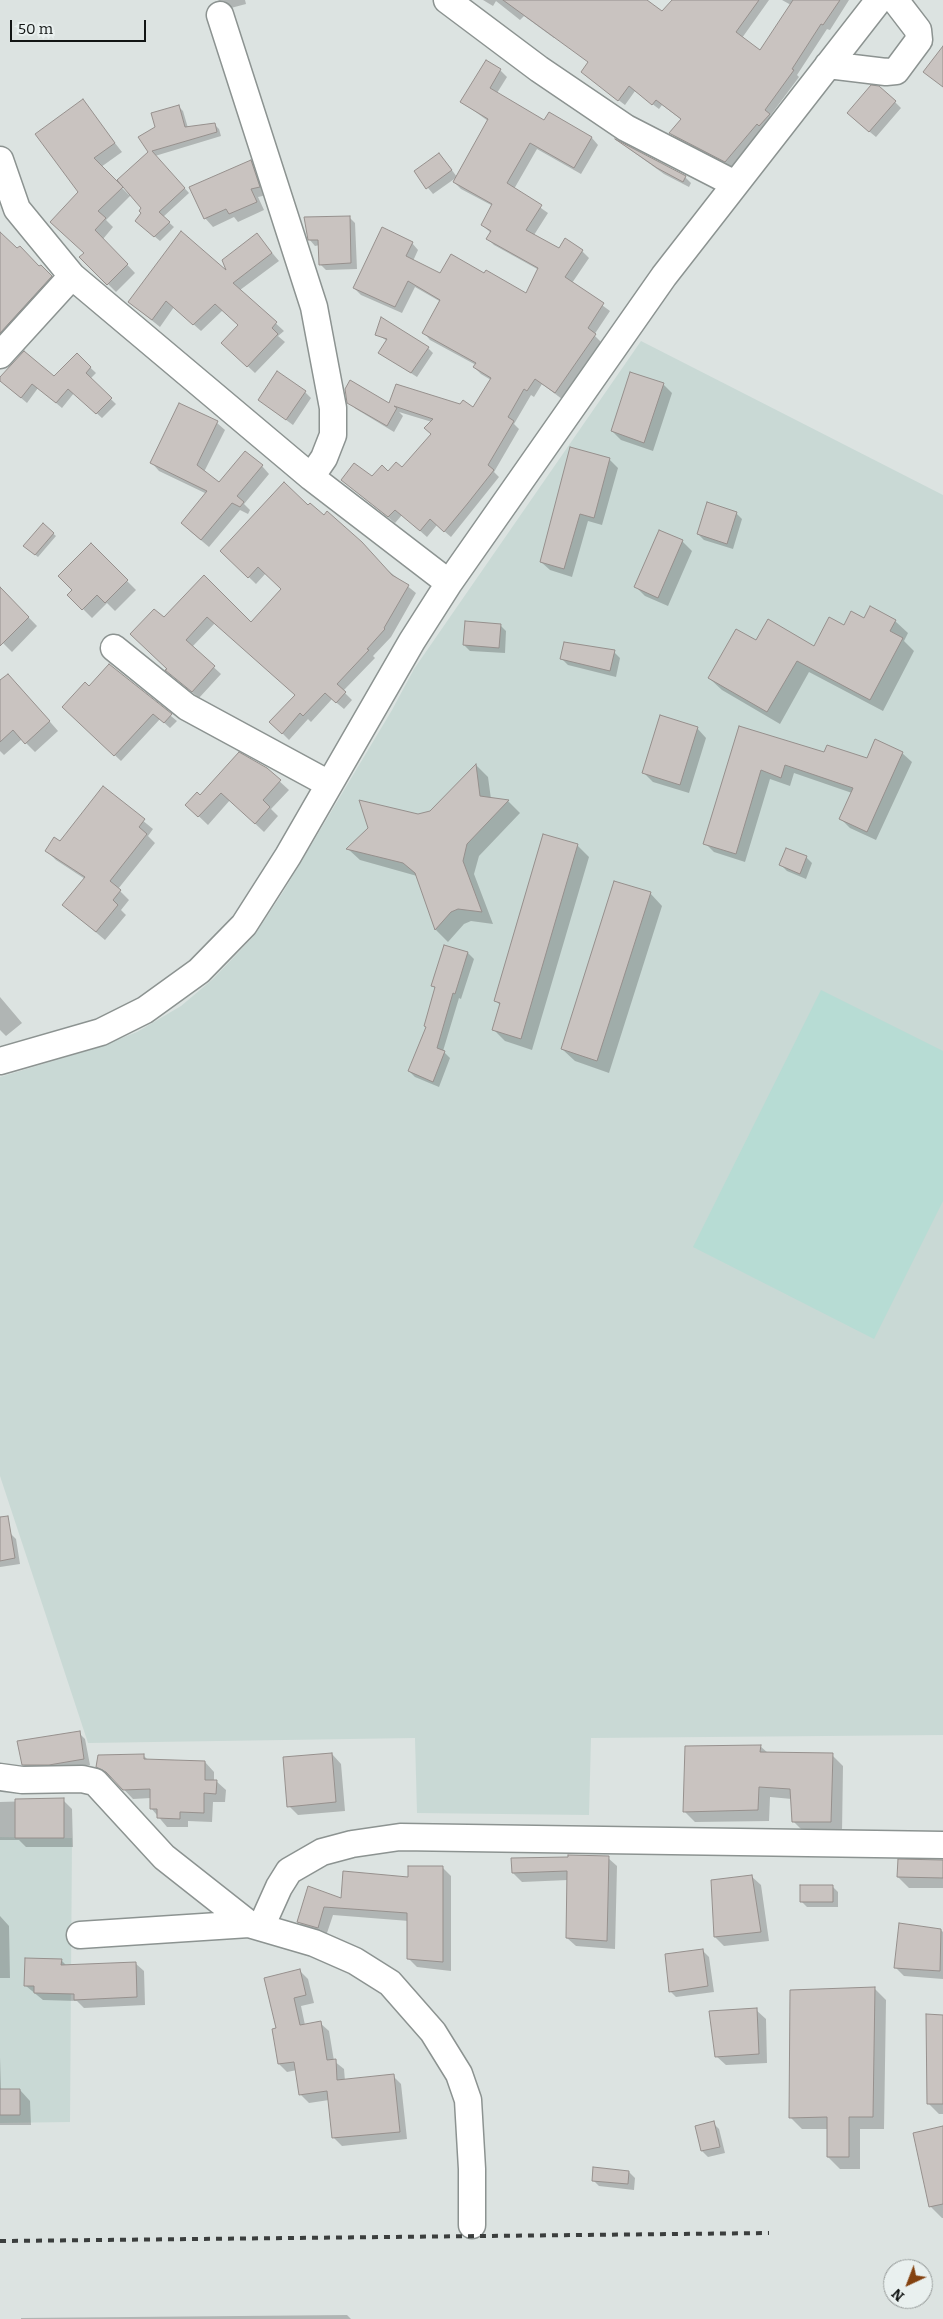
<!DOCTYPE html>
<style>
body{margin:0}
#map{position:relative;width:943px;height:2319px;overflow:hidden;background:#dce3e1;font-family:Bitter,serif}
canvas{display:block}
.north{position:absolute;left:883px;top:2259px;width:50px;height:50px;box-sizing:border-box;background:#e9f0ef;border:1px solid #939897;border-radius:50%;rotate:223deg;font-size:14px;font-weight:700;line-height:20px;text-align:center;color:#121514}
.north::after{content:'';display:block;margin:auto;width:18px;height:22px;background:#83410f;clip-path:polygon(50% 0,100% 100%,50% 72%,0 100%)}
.scale{position:absolute;left:10px;top:20px;width:136px;height:22px;box-sizing:border-box;border:2px solid #121514;border-top:0;padding-left:6px;font-size:15px;line-height:18px;white-space:nowrap;color:#121514;-webkit-text-stroke:4px #e9f0ef;paint-order:stroke}
</style>
<div id="map">
<canvas width="943" height="2319"></canvas>
<div class="north">N</div>
<div class="scale">50 m</div>
</div>
<script>
const c = document.querySelector('canvas').getContext('2d');
c.lineJoin = 'round';
function fillPath(path, color) {
  c.fillStyle = color;
  c.fill(path, 'evenodd');
}
function shape(rows) {
  const path = new Path2D();
  for (const r of rows) {
    path.moveTo(r[0], r[1]);
    for (let i = 2; i < r.length; i += 2) path.lineTo(r[i], r[i + 1]);
  }
  return path;
}
function strokePath(path, color, width, dash) {
  c.strokeStyle = color;
  c.lineWidth = width;
  c.lineCap = dash ? 'butt' : 'round';
  c.setLineDash(dash || []);
  c.stroke(path);
}
fillPath(shape([
 [641,341,943,495,943,1735,591,1738,589,1815,417,1813,415,1738,88,1743,0,1476,0,1077,96,1048,137,1032,181,1006,213,979,254,936,283,892,392,710,414,669],
 [0,1837,72,1838,70,2122,0,2123]
]), '#c9d9d5');
fillPath(shape([
 [821,990,943,1051,943,1201,874,1339,693,1247]
]), '#b7dcd4');
fillPath(shape([
 [218,0,245,0,246,4,227,9],
 [483,0,645,0,663,12,674,0,769,0,742,38,760,52,791,5,782,0,849,0,830,30,827,29,797,75,799,77,770,116,775,121,763,129,732,167,677,139,671,133,682,120,662,105,659,109,635,91,625,105,588,77,589,62,555,36,554,38,524,16,520,20,496,1,493,6],
 [500,70,507,77,497,93,545,121,549,114,592,138,598,145,581,174,537,149,514,189,548,213,534,235,559,249,582,251,589,258,572,283,610,311,594,335,601,342,562,399,542,384,534,397,531,395,514,424,519,429,494,472,499,477,451,537,437,525,427,537,402,515,395,523,343,480,372,478,402,469,432,434,432,422,399,412,403,416,394,432,356,409,348,402,474,408,491,380,481,374,474,367,476,365,430,340,424,333,441,302,415,287,402,313,361,295,354,288,412,243,418,250,413,261,441,275,485,275,526,295,539,270,494,245,488,239,491,233,482,225,493,206,461,189,454,182,488,121,462,102],
 [82,101,122,152,101,167,129,195,150,152,157,128,178,106,183,111,188,128,214,124,219,129,221,136,155,156,189,193,163,217,174,227,160,241,141,225,142,208,131,195,106,220,113,227,103,239,135,273,116,292,81,257,85,253,79,192],
 [895,102,901,108,876,137,854,119],
 [621,143,685,177,691,183,689,187,664,174],
 [251,161,259,169,267,195,258,197,264,210,238,222,234,217,213,227,205,218],
 [445,161,457,177,433,194,415,172],
 [349,217,355,223,357,269,326,270,320,264,320,245,315,246,309,239],
 [257,235,279,261,240,290,284,331,278,336,285,342,255,373,223,343,239,325,223,310,201,331,174,307,160,327,129,302,230,274],
 [0,238,39,268,41,266,57,283,0,346],
 [377,334,428,348,433,353,417,377,380,353,387,341],
 [77,355,96,373,90,379,116,404,102,418,74,393,62,408,38,388,27,403,0,380,54,378],
 [663,384,672,393,653,451,621,440,612,431],
 [305,392,311,398,293,425,259,400],
 [217,423,225,430,204,472,219,484,262,466,269,474,244,504,250,510,248,514,240,510,209,547,190,531,207,494,159,471,152,463],
 [609,459,618,468,602,525,588,521,572,577,550,570,541,562],
 [308,506,416,593,391,637,373,656,375,658,343,691,352,700,344,709,332,699,311,722,308,719,289,740,271,722,296,695,215,623,192,647,221,674,199,698,174,677,164,619,204,576,251,624,283,589,266,573,256,584,222,551],
 [736,513,742,519,733,549,704,540,698,534],
 [43,525,56,536,38,557,28,549],
 [660,531,682,541,692,551,668,606,645,596,636,587],
 [91,545,136,590,115,611,107,603,92,618,69,595,73,590],
 [0,588,37,626,12,652,0,640],
 [865,620,895,621,908,633,904,641,914,651,883,711,809,672,780,724,722,690,709,678,757,642,814,647,844,627],
 [500,625,506,631,505,653,470,651,464,645],
 [614,652,620,658,616,677,568,665,562,659],
 [109,665,177,721,170,728,160,719,121,761,64,707,89,687],
 [0,682,17,684,58,731,35,752,22,739,4,755,0,751],
 [740,727,824,754,867,760,902,753,912,762,876,840,850,828,841,819,852,793,794,773,790,786,770,779,745,862,714,852,705,843],
 [697,728,706,738,689,793,653,782,644,773],
 [476,765,488,777,491,799,508,801,520,813,479,856,474,874,493,924,471,921,464,924,448,942,436,930,417,876,360,860,348,849,418,815,430,813],
 [266,769,289,790,271,809,278,816,264,832,230,800,208,825,187,805,200,797],
 [103,788,153,829,148,836,155,843,118,889,129,900,121,910,126,915,105,940,73,913,85,879,56,860,47,851,60,843],
 [544,836,578,846,589,857,532,1050,505,1041,494,1030,501,1006,496,1001],
 [806,857,812,863,806,879,787,871,781,865],
 [650,893,662,906,609,1073,575,1061,562,1049],
 [445,946,468,953,474,959,461,999,459,998,443,1051,450,1058,439,1087,415,1077,409,1071,427,1028,436,989,433,986],
 [0,997,22,1023,6,1036,0,1030],
 [10,1533,16,1539,20,1564,0,1567,0,1535],
 [79,1733,85,1739,90,1765,56,1770,29,1770,23,1764],
 [760,1746,768,1753,832,1755,843,1766,842,1832,805,1833,794,1822,792,1799,770,1797,769,1821,695,1822,684,1811],
 [332,1754,341,1764,345,1811,298,1815,289,1806],
 [143,1755,149,1761,205,1762,214,1772,214,1781,216,1781,226,1790,225,1802,213,1802,212,1822,188,1821,188,1827,167,1827,151,1808,151,1798,133,1799,115,1780,107,1776,98,1766],
 [63,1800,72,1809,73,1847,26,1847,19,1840,0,1840,0,1802],
 [608,1858,617,1866,615,1949,576,1946,567,1938,568,1880,522,1882,513,1873],
 [943,1861,943,1888,909,1888,898,1877],
 [442,1867,451,1876,451,1971,417,1967,408,1958,409,1921,333,1915,326,1936,307,1931,299,1922,309,1887,342,1900],
 [751,1876,761,1885,769,1941,724,1946,715,1937],
 [832,1886,838,1892,838,1907,807,1907,801,1901],
 [0,1916,9,1926,10,1978,0,1978],
 [941,1930,943,1932,943,1979,904,1976,895,1967],
 [703,1951,709,1957,714,1992,676,1997,670,1991],
 [61,1960,67,1966,135,1963,144,1971,145,2005,84,2008,77,2001,43,2000,26,1986],
 [299,1970,308,1979,314,2003,301,2006,305,2025,320,2023,329,2031,334,2061,344,2069,345,2081,393,2076,401,2084,407,2139,342,2146,334,2138,329,2100,309,2103,301,2095,297,2070,287,2072,279,2064,278,2029],
 [874,1988,886,2000,884,2129,860,2129,860,2169,840,2169,828,2157,828,2129,802,2129,790,2117],
 [756,2010,766,2019,767,2063,726,2065,716,2056],
 [943,2016,943,2114,939,2114,928,2103],
 [0,2057,1,2090,20,2090,30,2101,31,2125,0,2125],
 [713,2123,719,2129,725,2153,708,2157,702,2151],
 [943,2128,943,2218,942,2218,930,2206],
 [629,2172,635,2178,634,2190,599,2186,593,2180],
 [347,2315,351,2319,21,2319,21,2318]
]), '#0003');
const building = shape([
 [503,0,647,0,662,11,672,0,759,0,736,32,760,50,793,0,840,0,823,25,821,24,792,69,794,70,765,110,770,114,759,126,757,124,725,162,669,133,681,119,656,100,652,105,629,86,618,101,581,72,588,62,503,0],
 [943,46,943,87,923,72,943,46],
 [486,60,501,69,490,88,544,120,549,112,592,137,574,168,530,143,507,183,542,205,526,230,559,248,565,238,583,250,565,277,604,303,588,328,596,334,555,393,535,379,527,391,524,389,508,417,514,421,488,465,494,470,468,503,444,532,430,519,420,531,395,510,388,517,341,480,354,463,372,476,382,465,388,471,396,462,402,467,431,434,424,428,433,419,394,406,397,408,387,426,347,403,345,389,350,380,389,403,396,384,460,404,463,400,473,407,491,378,473,367,476,363,422,333,440,300,408,281,395,307,353,288,382,227,413,242,406,256,440,273,451,254,484,273,486,270,526,293,538,268,486,239,491,231,481,225,492,204,453,182,488,119,460,102,486,60],
 [871,85,879,86,896,101,869,132,847,113,871,85],
 [83,99,115,143,94,158,123,187,98,211,106,218,95,230,128,264,107,285,79,257,84,253,50,222,78,192,35,134,83,99],
 [179,105,185,127,215,123,217,132,152,151,185,188,159,212,170,222,154,237,135,221,141,213,139,211,141,208,117,180,148,152,138,137,155,127,151,113,179,105],
 [615,139,686,176,683,182,657,168,615,139],
 [439,153,452,170,426,189,414,171,439,153],
 [251,160,260,187,251,189,257,202,229,214,226,209,204,219,189,187,251,160],
 [350,216,351,263,319,265,318,240,308,240,304,217,350,216],
 [181,231,226,270,222,260,257,233,272,253,233,283,277,322,272,328,278,334,247,367,221,343,238,325,215,304,193,325,166,301,152,320,128,302,181,231],
 [0,232,17,248,20,246,39,266,41,265,52,276,0,333,0,232],
 [381,317,429,347,411,373,378,353,387,339,375,335,381,317],
 [24,351,54,376,77,353,91,367,86,373,112,398,96,414,68,389,56,403,32,384,21,398,0,381,0,377,24,351],
 [277,371,306,391,286,420,258,400,277,371],
 [630,372,664,383,644,443,611,431,630,372],
 [179,403,218,421,197,465,219,482,245,451,263,465,237,496,244,502,240,507,232,503,201,540,181,523,207,491,150,463,179,403],
 [570,447,610,458,594,518,580,514,564,569,540,562,570,447],
 [284,482,308,505,310,503,324,515,327,511,362,542,392,575,409,585,384,628,385,629,367,649,369,650,337,684,346,692,336,703,325,693,303,716,300,713,282,734,269,722,295,695,207,617,186,640,215,666,192,692,165,670,167,669,130,634,154,609,164,617,204,575,251,622,281,589,258,567,248,578,220,551,284,482],
 [707,502,737,512,727,544,697,534,707,502],
 [43,523,54,533,35,555,23,546,43,523],
 [659,530,683,540,658,598,634,587,659,530],
 [91,543,128,580,105,603,97,595,82,610,67,595,72,590,58,576,91,543],
 [0,587,29,617,0,646,0,587],
 [870,606,896,620,890,631,903,638,870,700,797,661,767,712,708,678,736,629,756,640,768,619,814,646,829,617,844,625,851,611,864,618,870,606],
 [465,621,501,624,499,648,463,645,465,621],
 [564,642,615,650,610,671,560,659,564,642],
 [109,664,172,714,164,723,153,714,114,756,62,707,85,682,89,686,109,664],
 [8,674,50,721,25,744,13,730,0,742,0,680,8,674],
 [660,715,698,727,680,785,642,773,660,715],
 [739,726,824,752,827,745,867,758,875,739,903,752,867,832,839,819,853,788,785,765,781,778,761,770,736,854,703,844,739,726],
 [239,752,267,768,281,780,263,800,270,807,255,824,221,793,198,817,185,805,197,792,200,795,239,752],
 [476,764,480,796,509,800,467,844,463,861,482,912,458,909,451,912,435,930,415,873,403,863,346,849,368,828,359,800,418,814,430,811,476,764],
 [103,786,145,819,139,827,147,834,110,881,121,890,113,900,118,905,96,932,62,905,85,877,45,851,54,837,60,841,103,786],
 [543,834,578,844,521,1039,492,1030,500,1003,494,1001,543,834],
 [786,848,807,856,800,874,779,865,786,848],
 [614,881,651,892,597,1061,561,1049,614,881],
 [444,945,468,952,455,994,453,993,437,1048,445,1051,433,1082,408,1071,426,1027,424,1026,435,987,431,986,444,945],
 [8,1516,15,1558,0,1561,0,1517,8,1516],
 [80,1731,84,1759,49,1765,22,1765,17,1741,80,1731],
 [761,1745,760,1752,833,1753,831,1822,792,1822,790,1789,759,1787,758,1810,683,1812,685,1746,761,1745],
 [332,1753,336,1802,287,1807,283,1757,332,1753],
 [144,1754,144,1759,205,1761,205,1780,217,1780,216,1794,204,1793,204,1813,180,1812,180,1819,157,1818,157,1809,150,1809,150,1789,123,1790,106,1772,96,1767,98,1755,144,1754],
 [64,1798,64,1838,15,1838,15,1799,64,1798],
 [568,1855,609,1856,607,1941,566,1938,567,1871,512,1873,511,1858,568,1857,568,1855],
 [898,1859,943,1860,943,1878,897,1877,898,1859],
 [408,1866,443,1866,443,1962,407,1959,407,1913,324,1907,318,1928,297,1922,308,1886,341,1898,343,1871,408,1877,408,1866],
 [752,1875,761,1932,714,1937,711,1880,752,1875],
 [800,1885,833,1885,833,1902,800,1902,800,1885],
 [899,1923,941,1929,940,1971,894,1968,899,1923],
 [703,1949,708,1986,669,1992,665,1954,703,1949],
 [25,1958,62,1959,61,1965,136,1962,137,1997,74,2000,74,1994,34,1993,34,1986,24,1986,25,1958],
 [300,1969,306,1995,294,1998,300,2025,321,2021,327,2060,336,2059,337,2080,394,2074,400,2132,332,2138,327,2091,299,2095,294,2062,278,2064,272,2029,276,2028,264,1978,300,1969],
 [875,1987,873,2117,849,2117,849,2157,827,2157,827,2117,789,2118,790,1990,875,1987],
 [757,2008,759,2054,715,2057,709,2011,757,2008],
 [926,2014,943,2015,943,2104,927,2104,926,2014],
 [0,2089,20,2089,20,2115,0,2115,0,2089],
 [714,2121,720,2147,701,2151,695,2126,714,2121],
 [943,2126,943,2204,929,2207,913,2133,943,2126],
 [593,2167,629,2171,628,2184,592,2181,593,2167]
]);
fillPath(building, '#c9c3c0');
strokePath(building, '#96908d', 1);
const minor = shape([
 [447,0,539,69,626,128,735,184],
 [220,15,314,307,333,408,333,435,324,458,311,477],
 [828,65,886,72,896,71,919,40,918,30,895,0],
 [0,160,17,209,72,276,311,477,449,583],
 [0,355,72,276],
 [114,648,187,707,329,784],
 [0,1061,101,1032,145,1010,199,971,244,925,288,856,412,641,449,583,664,276,879,0],
 [0,1777,22,1780,82,1779,95,1782,164,1857,249,1924],
 [261,1927,279,1887,289,1871,322,1852,352,1844,400,1837,943,1845],
 [80,1935,249,1924,314,1943,355,1961,390,1983,433,2032,459,2074,468,2100,472,2169,472,2225]
]);
strokePath(minor, '#8c9391', 29);
strokePath(minor, '#fff', 26);
strokePath(shape([
 [0,2241,769,2233]
]), '#3b3e3d', 4, [6, 6]);
</script>
